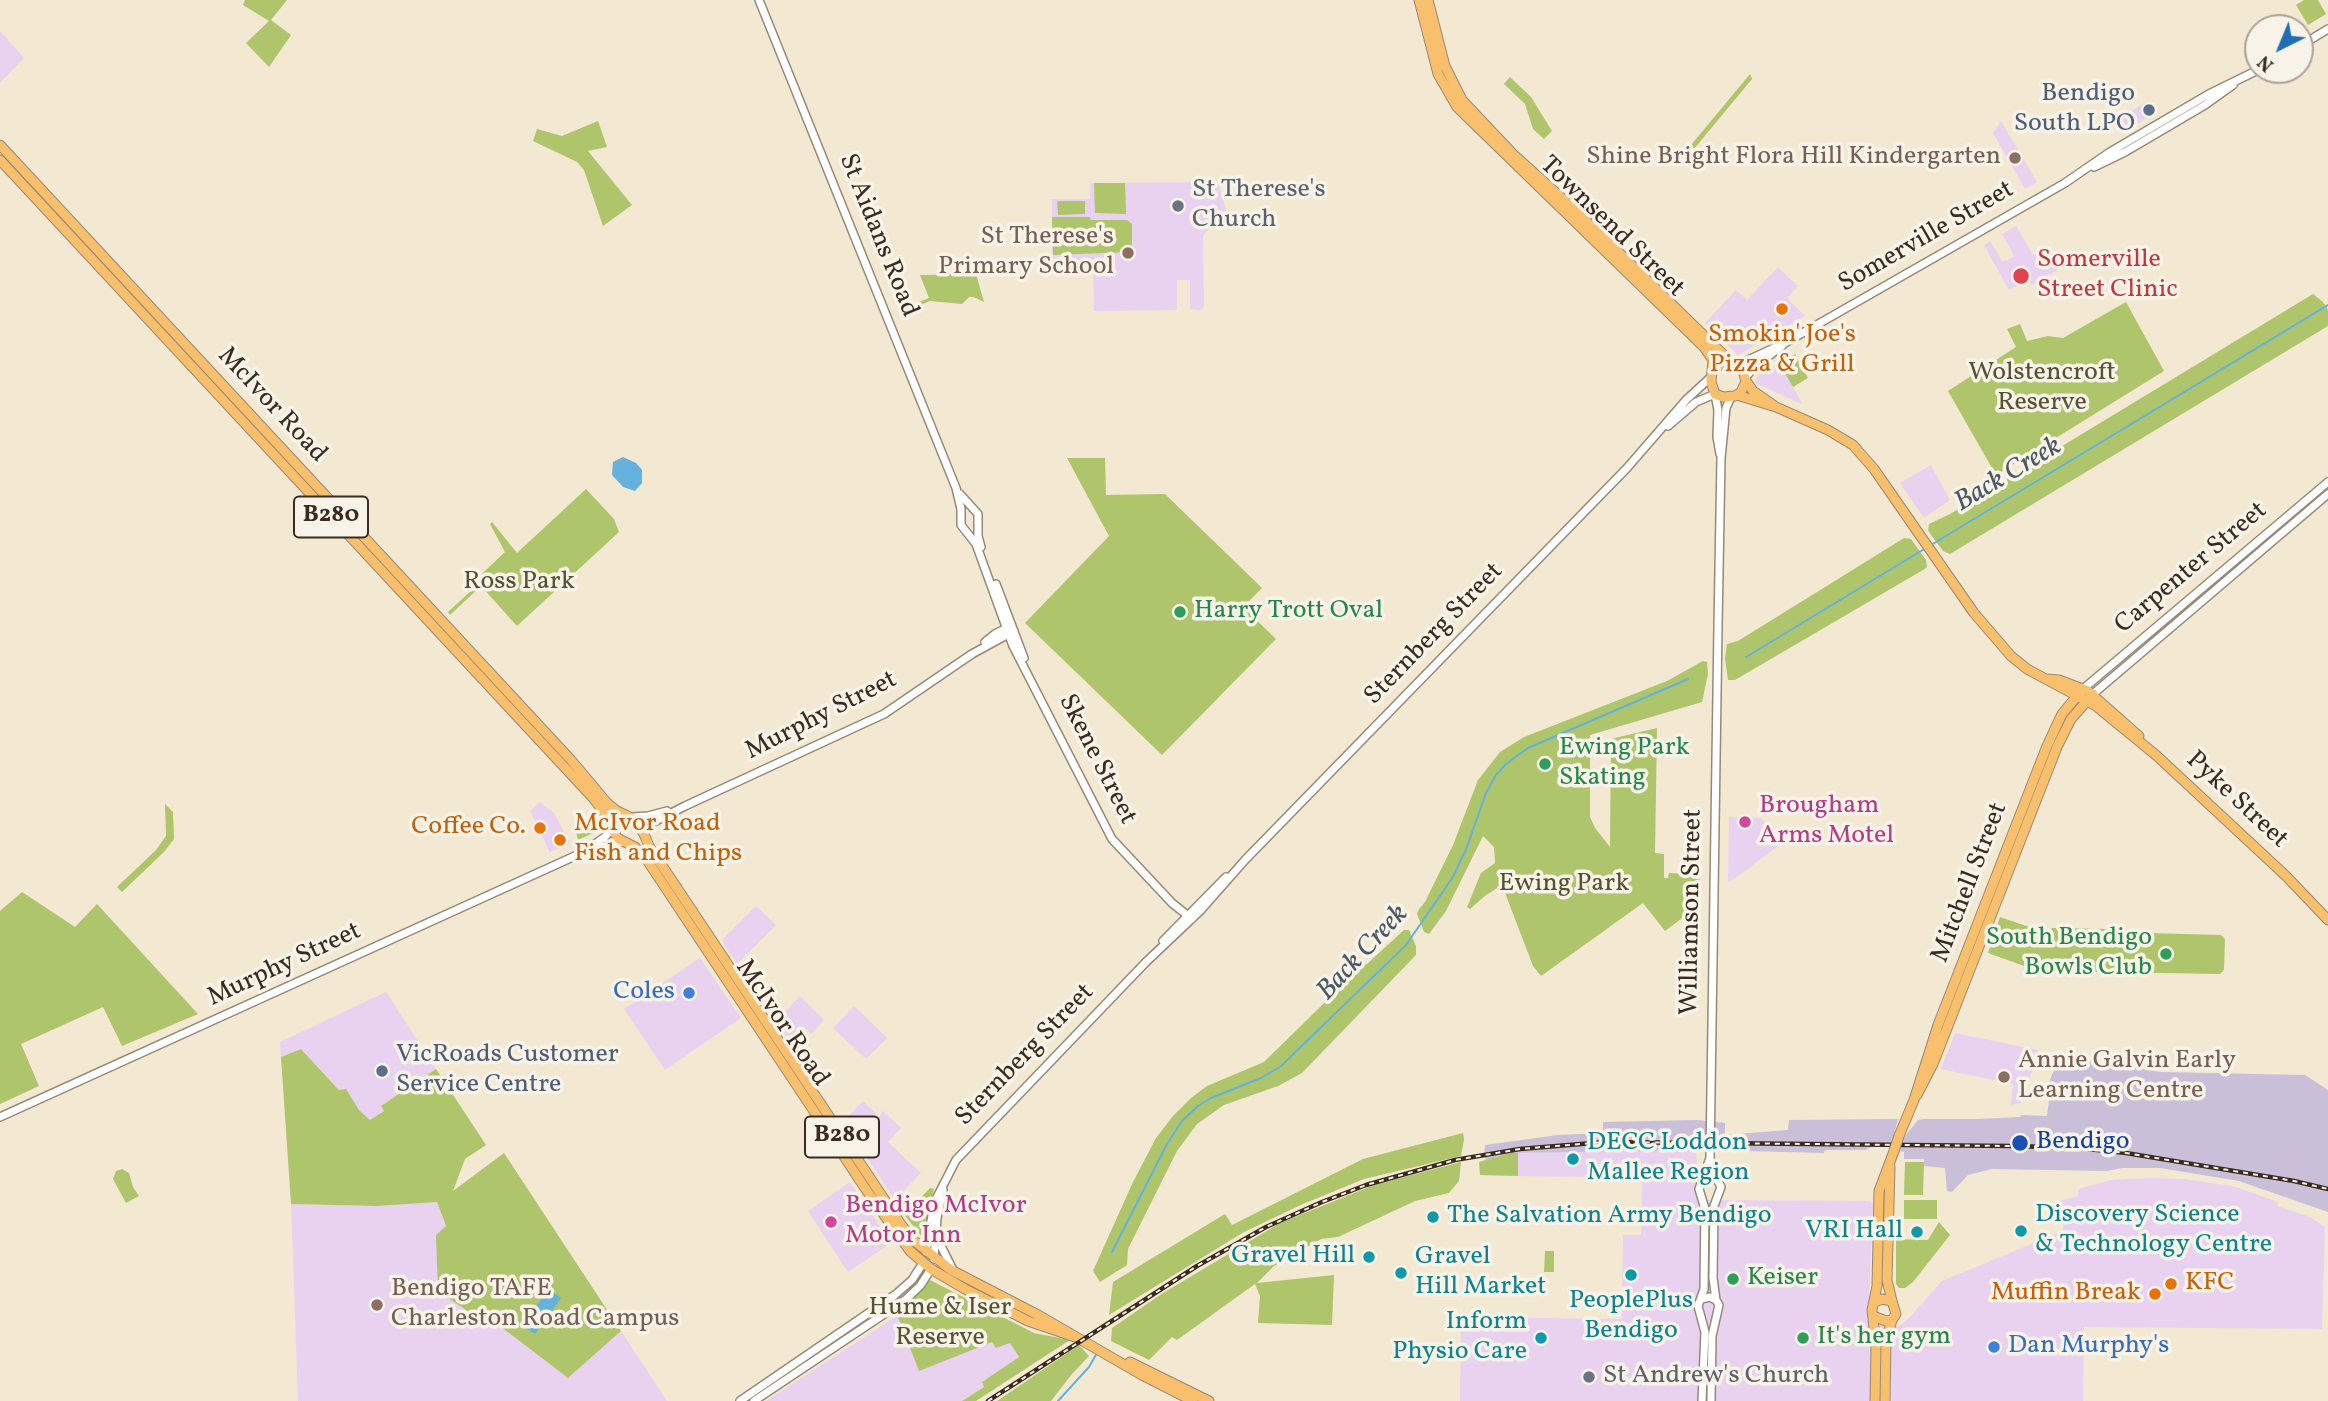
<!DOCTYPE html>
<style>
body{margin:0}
#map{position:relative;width:2328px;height:1401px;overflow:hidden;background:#f3e8d2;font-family:Vollkorn,serif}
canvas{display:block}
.north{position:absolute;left:2244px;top:14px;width:70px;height:70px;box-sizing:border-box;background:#f7f3e8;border:2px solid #aca397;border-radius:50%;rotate:223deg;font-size:19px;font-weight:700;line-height:28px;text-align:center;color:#3b2a1e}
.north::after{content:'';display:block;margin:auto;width:24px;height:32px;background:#1f6fb2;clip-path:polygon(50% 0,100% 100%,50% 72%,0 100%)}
</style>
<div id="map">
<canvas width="2328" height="1401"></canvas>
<div class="north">N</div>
</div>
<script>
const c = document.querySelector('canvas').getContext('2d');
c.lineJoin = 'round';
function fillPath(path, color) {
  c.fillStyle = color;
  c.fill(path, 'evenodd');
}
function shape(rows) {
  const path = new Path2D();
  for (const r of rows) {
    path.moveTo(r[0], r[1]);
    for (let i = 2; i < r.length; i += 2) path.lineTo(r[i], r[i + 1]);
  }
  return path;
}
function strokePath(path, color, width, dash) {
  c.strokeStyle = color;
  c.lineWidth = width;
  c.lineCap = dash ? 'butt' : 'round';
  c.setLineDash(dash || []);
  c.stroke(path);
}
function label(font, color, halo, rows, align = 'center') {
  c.font = font + ' Vollkorn,serif';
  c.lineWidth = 7;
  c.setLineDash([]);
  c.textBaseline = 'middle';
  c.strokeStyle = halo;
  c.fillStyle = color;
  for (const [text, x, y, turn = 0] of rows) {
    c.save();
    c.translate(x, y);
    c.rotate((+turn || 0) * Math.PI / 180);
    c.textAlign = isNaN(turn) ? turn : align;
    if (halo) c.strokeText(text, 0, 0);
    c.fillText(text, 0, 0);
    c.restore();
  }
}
fillPath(shape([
 [0,31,24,58,0,83],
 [2148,101,2155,113,2127,130,2120,118],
 [2001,121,2037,182,2025,189,1993,133],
 [1218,182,1226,210,1222,219,1208,230,1203,236,1204,307,1201,310,1190,309,1190,280,1177,280,1177,310,1094,311,1093,269,1052,270,1052,199,1090,199,1090,183],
 [2016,226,2033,255,2047,247,2060,269,2032,285,2029,279,2009,290,1984,245,1990,241,2002,261,2008,260,2014,256,2002,234],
 [1778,267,1798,286,1787,298,1805,316,1738,355,1705,323,1736,290,1747,300],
 [1779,363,1793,387,1802,404,1755,383,1758,375],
 [1931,465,1950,500,1924,518,1900,483],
 [540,802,554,813,570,843,550,852,530,811],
 [1729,817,1761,818,1781,844,1731,881,1728,882],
 [756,906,776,925,737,964,723,943,723,939],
 [700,958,741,1018,665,1070,624,1009],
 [386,992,436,1069,381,1106,384,1111,370,1120,359,1110,346,1090,340,1090,301,1049,281,1057,280,1042],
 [800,996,824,1020,811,1034,803,1026,788,1040,776,1021],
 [854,1006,887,1038,866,1059,833,1028],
 [1955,1033,2038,1050,2039,1054,2020,1103,2011,1105,2013,1084,1941,1069],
 [863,1101,879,1117,883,1111,901,1128,888,1142,921,1173,895,1200,843,1122],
 [1640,1150,1696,1150,1699,1200,1870,1201,1873,1204,1868,1322,1899,1326,1909,1318,1942,1281,2063,1231,2063,1212,2059,1201,2078,1196,2078,1189,2111,1180,2152,1178,2184,1179,2233,1186,2278,1202,2277,1206,2310,1217,2325,1227,2322,1329,2084,1327,2083,1401,1460,1401,1461,1317,1622,1319,1623,1235,1641,1235,1642,1178,1518,1176,1518,1153],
 [850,1182,891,1243,848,1272,808,1211],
 [437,1202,479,1319,492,1320,568,1378,621,1331,667,1401,298,1401,291,1204,377,1206],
 [898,1315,919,1370,993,1341,1010,1342,1019,1357,982,1382,985,1386,962,1401,766,1401]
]), '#e8d2ef');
fillPath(shape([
 [2074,1056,2160,1072,2305,1075,2328,1090,2328,1212,2239,1181,2160,1168,2122,1168,2107,1171,1992,1169,1968,1175,1952,1192,1947,1191,1945,1168,1924,1166,1924,1159,1904,1159,1904,1152,1900,1151,1901,1147,1871,1147,1866,1150,1825,1150,1824,1153,1745,1151,1744,1150,1721,1148,1712,1150,1509,1153,1486,1160,1484,1157,1485,1145,1558,1135,1603,1133,1603,1122,1697,1120,1725,1123,1725,1135,1788,1130,1789,1120,1898,1119,1894,1135,1905,1136,1918,1120,1923,1119,1976,1119,2020,1117,2021,1115,2047,1116,2050,1092,2047,1088,2055,1067]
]), '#c9bfd8');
fillPath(shape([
 [245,0,287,0,271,20,291,35,269,67,246,43,269,21,243,5],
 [2304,0,2318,0,2326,14,2308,25,2296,5],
 [1750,74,1752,79,1694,149,1691,145],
 [1510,77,1531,97,1552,131,1544,139,1533,129,1525,104,1504,84],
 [598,121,607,147,588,151,632,205,603,226,584,170,577,162,533,141,537,129,562,136],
 [1094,183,1125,183,1126,214,1095,213],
 [1057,201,1085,201,1085,214,1058,215],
 [1052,217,1090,217,1091,220,1127,220,1132,224,1132,252,1053,255],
 [976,274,984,302,974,297,969,297,962,304,930,301,901,313,899,310,929,298,920,275],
 [2313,294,2323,302,2328,310,2328,326,1950,554,1943,551,1931,535,1928,530,1929,524,1950,514],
 [2126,302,2164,371,1996,475,1948,391,2016,347,2007,329,2020,324,2027,341,2048,336,2063,338],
 [1795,354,1808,378,1793,387,1779,363],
 [1067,458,1105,458,1106,495,1165,494,1262,588,1243,607,1276,639,1162,755,1025,623,1109,536],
 [586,489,614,519,619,532,517,626,481,586,450,615,448,612,472,590,469,586,505,552,490,524,492,522,517,553],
 [1904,538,1911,539,1926,560,1927,567,1923,570,1735,680,1728,680,1725,659,1727,644,1738,641],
 [1703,661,1707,662,1708,674,1702,702,1590,735,1590,817,1595,828,1610,847,1611,739,1657,728,1655,853,1664,854,1664,878,1668,878,1669,873,1692,874,1693,878,1700,879,1699,903,1697,907,1665,931,1643,903,1541,976,1533,966,1502,885,1486,895,1470,909,1467,907,1481,873,1495,863,1494,847,1483,836,1446,911,1429,934,1424,932,1417,914,1419,909,1425,902,1453,845,1478,780,1500,752,1524,737,1667,681],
 [165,804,173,812,174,839,164,852,122,892,117,887,156,850,166,836],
 [593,814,603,824,602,829,578,840,576,832,588,827],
 [22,892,75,927,97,904,198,1014,122,1046,103,1007,21,1044,39,1086,0,1104,0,911],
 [2000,917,2041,931,2050,931,2052,928,2108,929,2109,932,2221,935,2225,939,2224,970,2220,974,2038,971,1988,953],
 [1404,930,1409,930,1416,946,1416,955,1302,1073,1278,1086,1224,1105,1197,1124,1177,1151,1128,1249,1127,1265,1100,1282,1093,1271,1133,1182,1156,1138,1173,1116,1191,1098,1207,1086,1264,1062,1363,965,1367,964],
 [301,1049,339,1090,346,1089,359,1110,370,1120,384,1111,381,1106,436,1069,486,1145,465,1159,453,1191,504,1153,621,1331,568,1378,492,1320,479,1319,438,1291,436,1235,446,1226,437,1202,377,1206,291,1204,281,1057],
 [1463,1133,1464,1140,1461,1156,1364,1179,1303,1204,1244,1232,1109,1315,1113,1282,1225,1214,1232,1225,1363,1159],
 [1509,1153,1518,1153,1518,1176,1480,1175,1479,1162],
 [1461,1162,1459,1181,1449,1193,1415,1201,1338,1237,1321,1239,1274,1266,1257,1283,1334,1275,1332,1325,1258,1323,1260,1296,1255,1284,1177,1340,1172,1337,1149,1360,1111,1341,1112,1328,1160,1295,1280,1223,1374,1185],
 [1905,1162,1924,1162,1923,1195,1904,1195],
 [122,1169,129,1173,133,1187,139,1196,126,1203,113,1179,116,1171],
 [930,1188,934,1189,927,1218,925,1238,923,1238,902,1212,908,1211],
 [1904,1200,1937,1200,1937,1219,1904,1219],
 [1939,1222,1950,1235,1913,1282,1905,1288,1899,1288,1896,1284,1896,1239,1928,1240],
 [1545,1251,1554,1251,1554,1272,1544,1272],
 [930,1280,1034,1333,1070,1340,976,1401,962,1401,984,1387,982,1382,1019,1357,1010,1343,996,1348,992,1342,919,1371,896,1312,913,1300],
 [1079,1345,1089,1356,1072,1374,1051,1401,997,1401]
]), '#aec56b');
fillPath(shape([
 [623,457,636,463,642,470,642,483,635,491,623,487,612,475,613,462],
 [549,1289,561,1298,535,1334,522,1325]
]), '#64b1dd');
strokePath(shape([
 [1931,545,2328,305],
 [1746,657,1926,548],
 [1112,1252,1167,1144,1182,1121,1198,1106,1211,1098,1261,1078,1280,1067,1406,945,1453,877,1467,847,1486,793,1496,775,1506,764,1528,748,1688,679],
 [1058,1401,1089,1367,1097,1353]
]), '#64b1dd', 2);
const minor = shape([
 [759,0,956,488,961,509,961,525,976,544,1013,646,1112,839,1172,903,1192,919],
 [2300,46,2328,29],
 [2094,167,2125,152,2205,105,2233,85],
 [1735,362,1746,361,1785,343,2065,183,2110,152,2209,94,2258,70],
 [1746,377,1754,367,1782,346],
 [1715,394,1718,410,1717,437,1720,454],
 [1668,426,1696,402,1715,394],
 [960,494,978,514,978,536,981,547],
 [996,584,1024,658],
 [985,642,995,634,1007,628],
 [2083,689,2328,482],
 [2093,694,2328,494],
 [632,817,648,816,667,811],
 [642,832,652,823,685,806,884,714,972,654,1014,631],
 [592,846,605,837,613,828],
 [1163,941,1226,877],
 [1145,963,1201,910,1245,860,1627,468,1686,400,1711,377],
 [0,1117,586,851,623,842],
 [938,1240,953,1270],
 [926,1252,934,1203,956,1160,1147,961],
 [934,1259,937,1218,943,1190],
 [1701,1299,1710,1297,1716,1300,1719,1305,1712,1336,1711,1401],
 [1716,1300,1713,1278,1714,1206,1721,1187,1714,1174,1710,1157,1718,627,1721,458,1726,408,1731,397],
 [740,1401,895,1295,912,1280,923,1263],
 [754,1401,905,1300,920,1286,931,1269],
 [1702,1401,1705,1332,1698,1306,1704,1289,1705,1209,1699,1189,1710,1158]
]);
const major = shape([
 [1419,0,1438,74,1457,107,1704,347,1713,360,1711,382,1715,394,1723,397,1735,396,1741,392,1746,381,1742,368,1735,362,1723,362,1712,372],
 [1428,0,1445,66,1462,100,1513,154,1572,207,1731,362],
 [0,145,571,760,607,803,617,811,626,815],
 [0,160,594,799,606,815,612,827],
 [1746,381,1753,391,1776,407],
 [1737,395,1776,407,1828,430,1853,445,1874,469,1974,613,2011,656,2027,669,2096,706,2157,756,2286,876,2328,920],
 [2046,679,2059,680,2088,691,2139,736],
 [1917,1095,1933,1064,2057,747,2071,719,2093,694],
 [1899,1136,1914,1100,1938,1025,2047,746,2062,714,2083,689],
 [1890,1167,1887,1280,1892,1301],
 [1873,1316,1886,1321,1892,1320,1896,1314,1892,1301,1882,1299,1875,1302],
 [1075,1337,1028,1321,965,1289,931,1269,910,1251,867,1191,645,857,635,847,617,838,612,827,619,818,626,815,639,822,649,846,900,1223,913,1240,951,1270,1038,1315,1142,1375,1193,1401],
 [1130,1362,1209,1401],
 [1875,1401,1876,1346,1872,1310,1877,1286,1879,1191,1894,1151],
 [1885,1401,1886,1341,1892,1320]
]);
strokePath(minor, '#978978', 10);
strokePath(major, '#978978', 11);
strokePath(minor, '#fff', 7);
strokePath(major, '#f8bf6c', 9);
const rail = shape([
 [2015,1146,2078,1148,2126,1153,2294,1181,2328,1189],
 [988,1401,1197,1266,1266,1227,1322,1202,1366,1185,1455,1160,1520,1149,1605,1142,2011,1146]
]);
strokePath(rail, '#3b2a1e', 4.5);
strokePath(rail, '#f7f3e8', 2, [5]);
const majorBridge = shape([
 [1894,1151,1899,1136]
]);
strokePath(majorBridge, '#978978', 11, []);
strokePath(majorBridge, '#f8bf6c', 9);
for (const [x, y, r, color] of [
 [2149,110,7,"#5c6f8a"],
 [2015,158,7,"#8d6e63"],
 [1178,206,7,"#6b7280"],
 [1128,253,7,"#8d6e63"],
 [2021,276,9,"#e0444e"],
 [1782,309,7,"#e8710a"],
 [1180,612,7,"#2e9e5b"],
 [1545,764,7,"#2e9e5b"],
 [1745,822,7,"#d1479c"],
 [540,828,7,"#e8710a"],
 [560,840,7,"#e8710a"],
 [2166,954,7,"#2e9e5b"],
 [689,993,7,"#3f7fe0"],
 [382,1071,7,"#5c6f8a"],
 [2004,1077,7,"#8d6e63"],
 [2020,1143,9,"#1a4fb4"],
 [1573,1159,7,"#0f9aa8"],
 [1433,1217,7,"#0f9aa8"],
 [831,1222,7,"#d1479c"],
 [2021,1231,7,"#0f9aa8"],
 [1917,1232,7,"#0f9aa8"],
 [1369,1257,7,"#0f9aa8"],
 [1401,1273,7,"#0f9aa8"],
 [1631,1275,7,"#0f9aa8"],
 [1733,1279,7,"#2e9e5b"],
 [2171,1284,7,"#e8710a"],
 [2155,1294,7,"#e8710a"],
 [377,1305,7,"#8d6e63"],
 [1541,1338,7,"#0f9aa8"],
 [1803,1338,7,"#2e9e5b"],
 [1994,1347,7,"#3f7fe0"],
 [1589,1377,7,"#6b7280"]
]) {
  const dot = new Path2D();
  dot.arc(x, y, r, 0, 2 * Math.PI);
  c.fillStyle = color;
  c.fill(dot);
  strokePath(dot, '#f7f3e8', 2.5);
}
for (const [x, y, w] of [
 [331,517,74],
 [842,1137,74]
]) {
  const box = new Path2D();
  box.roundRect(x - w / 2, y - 20.5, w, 41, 5);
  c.fillStyle = '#f7f3e8';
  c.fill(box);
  strokePath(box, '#3b2a1e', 2);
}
label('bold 24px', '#3b2a1e', null, [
 ["B280",331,517],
 ["B280",842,1137]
]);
label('26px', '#4e5e75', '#f7f3e8', [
 ["Bendigo",2135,95],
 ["South LPO",2135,125],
 ["VicRoads Customer",396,1056,"left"],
 ["Service Centre",396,1086,"left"]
], 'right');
label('26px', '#785e54', '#f7f3e8', [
 ["Shine Bright Flora Hill Kindergarten",2001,158],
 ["St Therese's",1114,238],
 ["Primary School",1114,268],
 ["Annie Galvin Early",2018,1062,"left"],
 ["Learning Centre",2018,1092,"left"],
 ["Bendigo TAFE",391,1290,"left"],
 ["Charleston Road Campus",391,1320,"left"]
], 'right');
label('26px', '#5b616d', '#f7f3e8', [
 ["St Therese's",1192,191],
 ["Church",1192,221],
 ["St Andrew's Church",1603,1377]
], 'left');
label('26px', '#3b2a1e', '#f7f3e8', [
 ["Townsend Street",1611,228,44],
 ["St Aidans Road",877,236,68],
 ["Somerville Street",1927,238,-30],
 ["McIvor Road",271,406,47],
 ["Carpenter Street",2192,569,-40],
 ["Sternberg Street",1435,635,-46],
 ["Murphy Street",822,717,-27],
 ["Skene Street",1096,760,63],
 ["Pyke Street",2236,801,43],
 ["Mitchell Street",1971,883,-69],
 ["Williamson Street",1693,912,-89],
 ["Murphy Street",285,966,-25],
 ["McIvor Road",781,1024,56],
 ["Sternberg Street",1026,1056,-46]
]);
label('26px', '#be3a42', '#f7f3e8', [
 ["Somerville",2037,261],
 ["Street Clinic",2037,291]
], 'left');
label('26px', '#c56008', '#f7f3e8', [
 ["Smokin' Joe's",1782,336,"center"],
 ["Pizza & Grill",1782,366,"center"],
 ["McIvor Road",574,825],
 ["Fish and Chips",574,855],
 ["Coffee Co.",526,828,"right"],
 ["KFC",2185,1284],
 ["Muffin Break",2141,1294,"right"]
], 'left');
label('26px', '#585131', '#f7f3e8', [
 ["Wolstencroft",2042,374],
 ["Reserve",2042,404],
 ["Ross Park",519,583],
 ["Ewing Park",1564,885],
 ["Hume & Iser",940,1309],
 ["Reserve",940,1339]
]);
label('26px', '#27864d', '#f7f3e8', [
 ["Harry Trott Oval",1194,612],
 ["Ewing Park",1559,749],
 ["Skating",1559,779],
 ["South Bendigo",2152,939,"right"],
 ["Bowls Club",2152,969,"right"],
 ["Keiser",1747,1279],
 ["It's her gym",1817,1338]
], 'left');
label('26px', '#b23c85', '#f7f3e8', [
 ["Brougham",1759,807],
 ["Arms Motel",1759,837],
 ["Bendigo McIvor",845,1207],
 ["Motor Inn",845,1237]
], 'left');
label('26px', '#366cbe', '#f7f3e8', [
 ["Coles",675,993],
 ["Dan Murphy's",2008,1347,"left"]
], 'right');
label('26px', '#164399', '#f7f3e8', [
 ["Bendigo",2036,1143]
], 'left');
label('26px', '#0d838f', '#f7f3e8', [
 ["DECC Loddon",1587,1144],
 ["Mallee Region",1587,1174],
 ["Discovery Science",2035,1216],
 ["& Technology Centre",2035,1246],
 ["The Salvation Army Bendigo",1447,1217],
 ["VRI Hall",1903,1232,"right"],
 ["Gravel Hill",1355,1257,"right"],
 ["Gravel",1415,1258],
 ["Hill Market",1415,1288],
 ["PeoplePlus",1631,1302,"center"],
 ["Bendigo",1631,1332,"center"],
 ["Inform",1527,1323,"right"],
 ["Physio Care",1527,1353,"right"]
], 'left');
label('italic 28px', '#495961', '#f7f3e8', [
 ["Back Creek",2009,476,-31],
 ["Back Creek",1364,954,-47]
]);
</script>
